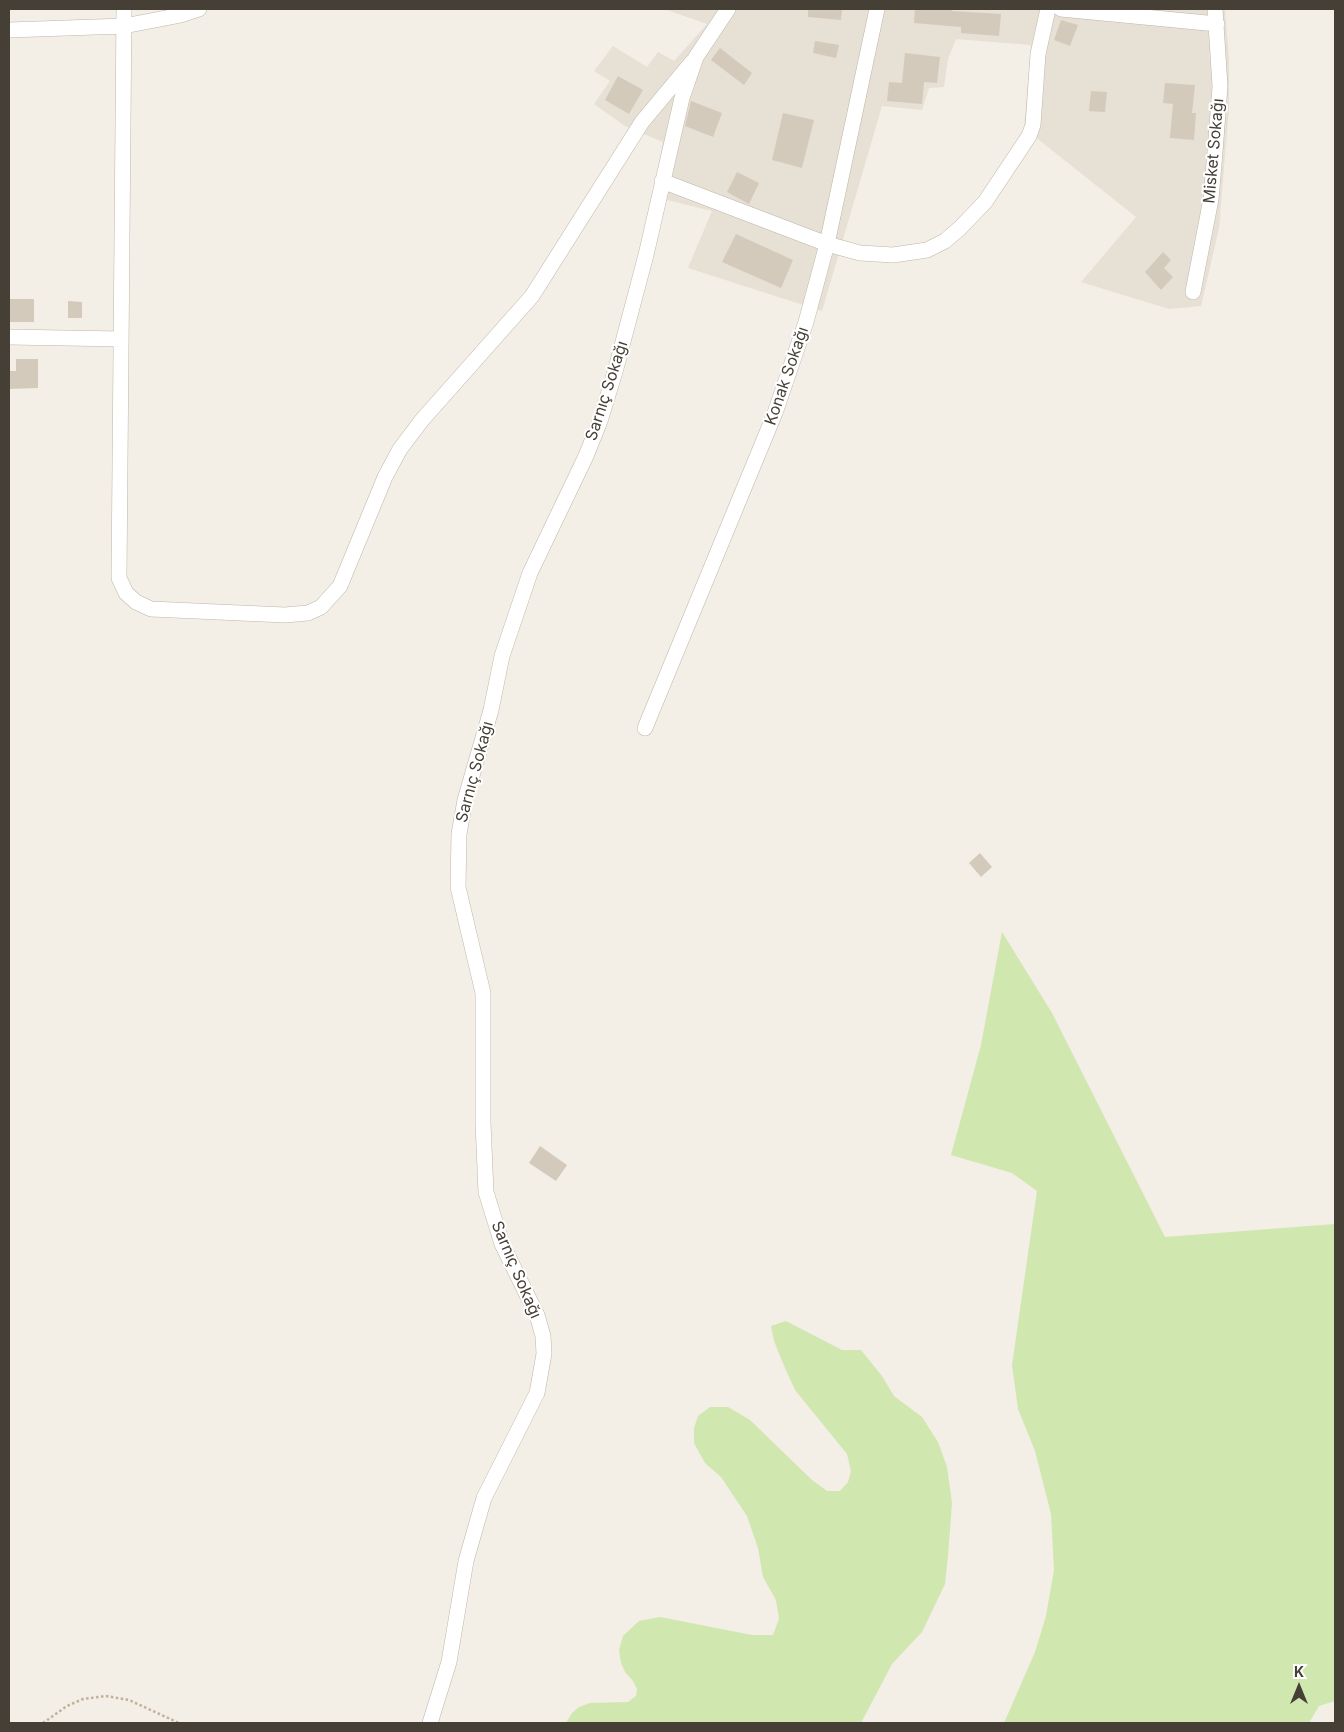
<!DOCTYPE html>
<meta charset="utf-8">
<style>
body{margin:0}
#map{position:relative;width:1344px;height:1732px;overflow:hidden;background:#f3eee6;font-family:Inter,sans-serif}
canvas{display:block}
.frame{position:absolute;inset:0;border:10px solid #453f35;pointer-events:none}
.north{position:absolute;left:1274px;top:1662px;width:50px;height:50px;-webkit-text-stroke:4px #fff;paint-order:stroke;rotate:0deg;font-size:14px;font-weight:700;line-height:20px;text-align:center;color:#453f35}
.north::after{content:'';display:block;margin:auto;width:18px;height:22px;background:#453f35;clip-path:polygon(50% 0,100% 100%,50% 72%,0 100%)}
</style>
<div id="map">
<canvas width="1344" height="1732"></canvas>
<div class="frame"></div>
<div class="north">K</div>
</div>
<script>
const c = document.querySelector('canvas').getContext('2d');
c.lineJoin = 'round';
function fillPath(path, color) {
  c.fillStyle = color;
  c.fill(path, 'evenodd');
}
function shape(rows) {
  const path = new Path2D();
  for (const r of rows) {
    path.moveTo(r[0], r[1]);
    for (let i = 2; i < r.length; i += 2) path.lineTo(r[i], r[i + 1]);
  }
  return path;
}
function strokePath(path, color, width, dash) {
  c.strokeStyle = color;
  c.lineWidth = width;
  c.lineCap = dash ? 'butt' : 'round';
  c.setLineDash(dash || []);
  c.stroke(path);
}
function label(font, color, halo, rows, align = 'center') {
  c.font = font + ' Inter,sans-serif';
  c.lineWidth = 4;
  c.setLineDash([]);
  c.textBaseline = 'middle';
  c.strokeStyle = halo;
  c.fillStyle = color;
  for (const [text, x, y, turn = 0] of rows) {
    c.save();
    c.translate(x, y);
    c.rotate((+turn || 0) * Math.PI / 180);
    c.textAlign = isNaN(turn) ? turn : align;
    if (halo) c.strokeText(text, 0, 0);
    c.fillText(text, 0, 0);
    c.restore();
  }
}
fillPath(shape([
 [664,9,1225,9,1229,59,1229,109,1225,155,1219,228,1201,306,1169,309,1081,282,1136,217,1024,128,1031,45,956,39,948,59,944,87,929,88,922,110,882,106,822,311,688,268,712,211,667,200,654,189,663,142,625,126,594,104,610,81,594,71,613,46,647,67,658,52,674,61,707,24]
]), '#e7e0d4');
fillPath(shape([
 [1002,932,1052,1013,1165,1237,1335,1224,1335,1701,1319,1706,1309,1723,1004,1723,1035,1652,1046,1616,1054,1570,1051,1514,1035,1451,1018,1409,1012,1365,1037,1191,1012,1173,951,1155,981,1045],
 [786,1321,842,1350,861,1350,882,1376,894,1396,922,1417,938,1442,947,1467,952,1503,948,1556,945,1584,922,1632,892,1664,861,1723,566,1723,572,1713,579,1707,590,1703,628,1702,636,1696,637,1689,633,1681,625,1672,621,1663,619,1650,623,1636,639,1621,660,1617,752,1635,773,1635,779,1619,776,1600,763,1577,758,1548,747,1516,721,1477,705,1463,694,1443,694,1428,698,1416,710,1407,728,1407,750,1420,812,1480,827,1491,840,1491,848,1482,851,1471,847,1454,795,1390,785,1368,774,1341,771,1326]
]), '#d0e7af');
fillPath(shape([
 [808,9,842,9,841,20,808,17],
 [915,9,952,9,952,11,1001,14,999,36,961,33,961,27,914,23],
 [1061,20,1078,25,1070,46,1054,40],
 [815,41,839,45,836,58,813,53],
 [720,48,752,73,744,85,711,60],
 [905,53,940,57,937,83,924,82,922,104,887,101,889,82,902,83],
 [618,76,643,90,629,114,605,100],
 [1165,83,1195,85,1192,113,1196,113,1194,140,1170,138,1173,104,1163,103],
 [1091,91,1107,92,1105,112,1089,111],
 [691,101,722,113,713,137,685,126],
 [783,113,814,120,802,168,772,160],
 [737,172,759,183,749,204,727,192],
 [736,234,793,260,781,288,722,262],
 [1163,252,1171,260,1164,268,1173,277,1161,290,1145,272],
 [9,299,34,299,34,322,9,322],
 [68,301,82,302,82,318,68,318],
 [16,359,38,359,38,388,10,389,10,371,16,371],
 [980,853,992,867,981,877,969,863],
 [540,1146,567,1165,556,1181,529,1163]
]), '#d4cabb');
const street = shape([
 [124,9,119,578,126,593,136,602,151,609,285,615,308,613,321,607,340,586,385,477,400,449,422,420,532,296,642,122,692,62],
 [1061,9,1217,24],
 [9,30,124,26,181,15,199,9],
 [662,181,827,244,860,253,893,255,927,250,945,241,960,228,985,202,1029,136,1033,125,1038,54,1048,9],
 [1193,292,1211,199,1215,152,1220,86,1215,9],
 [9,337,121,339],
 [645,728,775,413,806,322,827,244,877,9],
 [430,1723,449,1662,466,1561,484,1498,537,1393,544,1354,543,1336,537,1315,502,1244,486,1192,483,1123,483,993,458,887,459,834,465,800,491,710,502,656,530,573,586,456,600,421,615,372,646,255,682,98,696,57,728,9]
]);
strokePath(street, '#beb6a9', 16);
strokePath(shape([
 [43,1723,67,1706,83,1699,106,1696,129,1700,179,1723]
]), '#c0b19a', 2.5, [2.5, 2.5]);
strokePath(street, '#fff', 15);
label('16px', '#453f35', '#fff', [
 ["Misket Sokağı",1214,151,-85],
 ["Konak Sokağı",787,376,-71],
 ["Sarnıç Sokağı",607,391,-72],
 ["Sarnıç Sokağı",475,772,-75],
 ["Sarnıç Sokağı",516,1270,67]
]);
</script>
